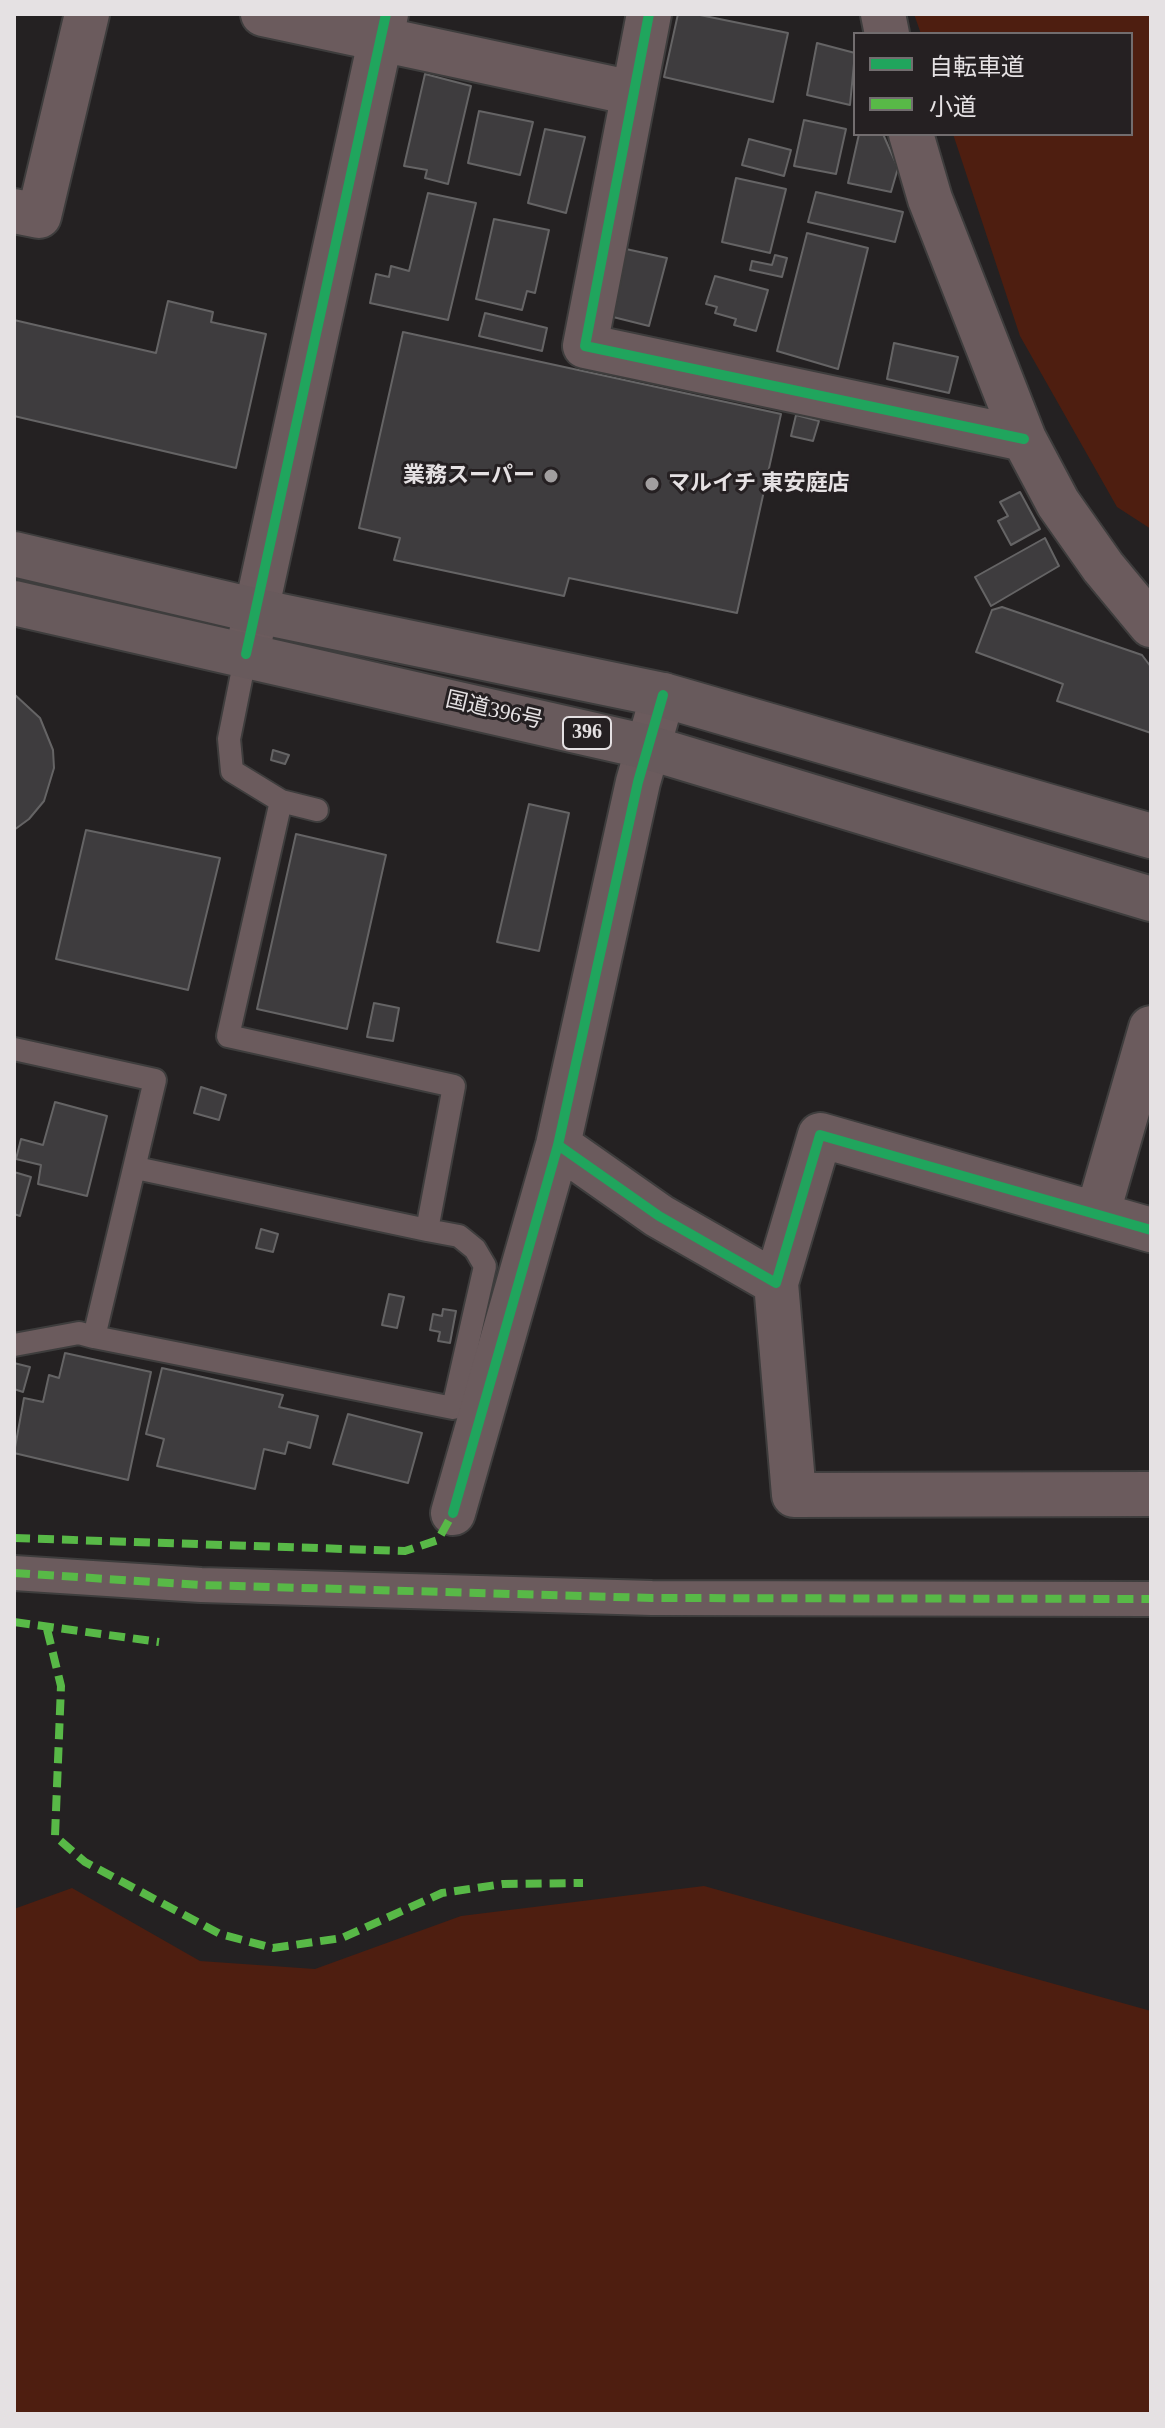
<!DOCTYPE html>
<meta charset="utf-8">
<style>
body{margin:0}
#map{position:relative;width:1165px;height:2428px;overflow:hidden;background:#242122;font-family:"Times New Roman","Noto Sans JP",serif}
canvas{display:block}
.frame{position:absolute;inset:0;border:16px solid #e5e1e3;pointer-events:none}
.legend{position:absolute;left:853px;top:32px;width:280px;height:104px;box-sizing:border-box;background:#252022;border:2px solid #726d6f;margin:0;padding:10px 14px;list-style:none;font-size:24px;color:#e5e1e3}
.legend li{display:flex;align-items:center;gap:16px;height:40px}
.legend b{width:40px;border:2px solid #726d6f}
</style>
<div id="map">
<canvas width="1165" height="2428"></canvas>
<div class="frame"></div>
<ul class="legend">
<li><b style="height:10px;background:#20a55d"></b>自転車道</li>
<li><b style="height:10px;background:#58b947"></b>小道</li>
</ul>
</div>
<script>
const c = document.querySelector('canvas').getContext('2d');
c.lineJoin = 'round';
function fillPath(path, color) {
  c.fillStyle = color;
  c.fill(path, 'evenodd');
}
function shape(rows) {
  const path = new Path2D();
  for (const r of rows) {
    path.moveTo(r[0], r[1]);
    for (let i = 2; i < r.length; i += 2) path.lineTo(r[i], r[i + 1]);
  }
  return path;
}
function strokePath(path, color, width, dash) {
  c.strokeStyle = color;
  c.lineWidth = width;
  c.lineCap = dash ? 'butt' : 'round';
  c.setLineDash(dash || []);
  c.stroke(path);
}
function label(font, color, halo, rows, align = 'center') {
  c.font = font + ' "Times New Roman","Noto Sans JP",serif';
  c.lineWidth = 6;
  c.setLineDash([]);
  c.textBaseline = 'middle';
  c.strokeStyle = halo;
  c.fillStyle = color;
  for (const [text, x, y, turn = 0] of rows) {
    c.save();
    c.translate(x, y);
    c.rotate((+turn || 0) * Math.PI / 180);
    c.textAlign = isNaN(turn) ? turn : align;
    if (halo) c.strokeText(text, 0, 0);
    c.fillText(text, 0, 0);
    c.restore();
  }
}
fillPath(shape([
 [914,14,1151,14,1151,529,1117,507,1020,336,953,134,1131,134,1131,34,921,34],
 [704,1886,1151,2011,1151,2414,14,2414,14,1909,72,1888,200,1961,315,1969,461,1916]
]), '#4e1e10');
const building = shape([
 [678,14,695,14,788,33,773,102,664,77,678,14],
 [817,43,855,53,850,105,807,95,817,43],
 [425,74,471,86,448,184,425,178,427,170,404,166,425,74],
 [479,111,533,122,520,175,468,163,479,111],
 [804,120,846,129,836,174,794,166,804,120],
 [545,129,585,137,566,213,528,203,545,129],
 [859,134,883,134,898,168,891,192,848,183,859,134],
 [749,139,791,150,784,176,742,165,749,139],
 [736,178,786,189,770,253,722,242,736,178],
 [816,192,903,212,895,242,808,222,816,192],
 [428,193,476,203,448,320,370,303,376,274,389,277,391,266,409,271,428,193],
 [494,219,549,230,535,293,527,291,522,310,476,299,494,219],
 [807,233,868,248,838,369,777,351,807,233],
 [626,249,667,258,649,326,609,316,626,249],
 [775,255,787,258,782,277,750,270,752,261,772,265,775,255],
 [715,276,768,290,756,331,734,325,736,319,715,313,717,307,706,304,715,276],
 [168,301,213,312,211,322,266,334,236,468,14,416,14,320,156,353,168,301],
 [485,313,547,328,542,351,479,336,485,313],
 [403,332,781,414,737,613,569,578,564,596,394,560,400,538,359,528,403,332],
 [894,343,958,357,949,393,887,379,894,343],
 [796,415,819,421,813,441,791,436,796,415],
 [1020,492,1040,529,1011,545,998,521,1008,516,1000,502,1020,492],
 [1045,538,1059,566,991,606,975,577,1045,538],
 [1002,607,1142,655,1151,667,1151,733,1057,701,1063,684,976,652,992,610,1002,607],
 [14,694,40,718,53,750,54,768,44,801,29,819,14,830,14,694],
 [273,750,289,755,285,764,271,760,273,750],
 [529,804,569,813,539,951,497,942,529,804],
 [86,830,220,858,188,990,56,959,86,830],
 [296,834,386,855,347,1029,257,1009,296,834],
 [374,1003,399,1008,393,1041,367,1037,374,1003],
 [201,1087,226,1095,219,1120,194,1113,201,1087],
 [55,1102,107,1116,87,1196,38,1184,41,1165,16,1159,21,1139,43,1145,55,1102],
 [14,1172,31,1177,20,1216,14,1214,14,1172],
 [261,1229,278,1234,273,1252,256,1248,261,1229],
 [389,1294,404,1297,397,1328,382,1325,389,1294],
 [443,1309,456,1311,450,1343,438,1341,440,1332,430,1330,433,1314,442,1316,443,1309],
 [65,1353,151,1372,128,1480,14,1453,24,1398,43,1402,49,1375,59,1378,65,1353],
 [14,1363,30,1367,23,1392,14,1389,14,1363],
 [162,1368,283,1395,279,1407,318,1416,310,1448,288,1442,285,1454,264,1449,255,1489,157,1466,164,1439,146,1434,162,1368],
 [348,1414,422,1433,408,1483,333,1464,348,1414]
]);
fillPath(building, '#3e3c3e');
strokePath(building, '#656465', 2);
const service = shape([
 [246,654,229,739,232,771,281,801,317,810],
 [14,1049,155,1080,94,1337,453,1408,485,1266,475,1249,459,1236,427,1230],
 [136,1168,427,1230,454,1086,228,1036,281,801],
 [14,1345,79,1333,94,1337]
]);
const pedestrian = shape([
 [14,1573,201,1585,652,1598,1151,1599]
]);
const minor = shape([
 [263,14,633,93],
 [649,14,585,346,1024,439],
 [883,14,887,34],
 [911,134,930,199,1024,439,1058,503,1103,567,1151,625],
 [14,211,39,216,87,14],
 [248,648,386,14],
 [558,1145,659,1216,776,1283,820,1135,1151,1230],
 [1098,1212,1151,1028],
 [776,1283,794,1495,1151,1494],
 [453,1513,558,1145,638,782,663,695]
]);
const trunk = shape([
 [14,554,257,611,663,695,1151,836],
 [14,603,647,747,1151,899]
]);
strokePath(service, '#3e3d3d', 26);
strokePath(pedestrian, '#3e3d3d', 38);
strokePath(minor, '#3e3d3d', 48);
strokePath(trunk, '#3e3d3d', 48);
strokePath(service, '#6b5b5d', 22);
strokePath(pedestrian, '#6b5b5d', 34);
strokePath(minor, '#6b5b5d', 44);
strokePath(trunk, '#685a5c', 44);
strokePath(shape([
 [14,1538,405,1551,438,1540,453,1513],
 [14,1573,201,1585,652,1598,1151,1599],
 [14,1622,159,1642],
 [47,1629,61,1686,55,1836,85,1862,220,1934,273,1948,342,1938,442,1893,503,1884,583,1883]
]), '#58b947', 8, [16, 8]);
strokePath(shape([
 [649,14,585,346,1024,439],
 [246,654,386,14],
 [558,1145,659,1216,776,1283,820,1135,1151,1230],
 [453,1513,558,1145,638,782,663,695]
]), '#20a55d', 10);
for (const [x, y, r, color] of [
 [551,476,8,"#a19e9f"],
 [652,484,8,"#a19e9f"]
]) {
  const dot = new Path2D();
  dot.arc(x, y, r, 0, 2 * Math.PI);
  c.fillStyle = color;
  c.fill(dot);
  strokePath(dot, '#252022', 3);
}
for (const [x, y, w] of [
 [587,733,48]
]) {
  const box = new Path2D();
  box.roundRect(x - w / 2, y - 16, w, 32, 6);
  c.fillStyle = '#252022';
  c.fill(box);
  strokePath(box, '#e5e1e3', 2);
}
label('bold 20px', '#e5e1e3', null, [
 ["396",587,733]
]);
label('bold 22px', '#e5e1e3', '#252022', [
 ["業務スーパー",535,476],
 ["マルイチ 東安庭店",668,484,"left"]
], 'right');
label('22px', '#e5e1e3', '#252022', [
 ["国道396号",494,711,13]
]);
</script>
